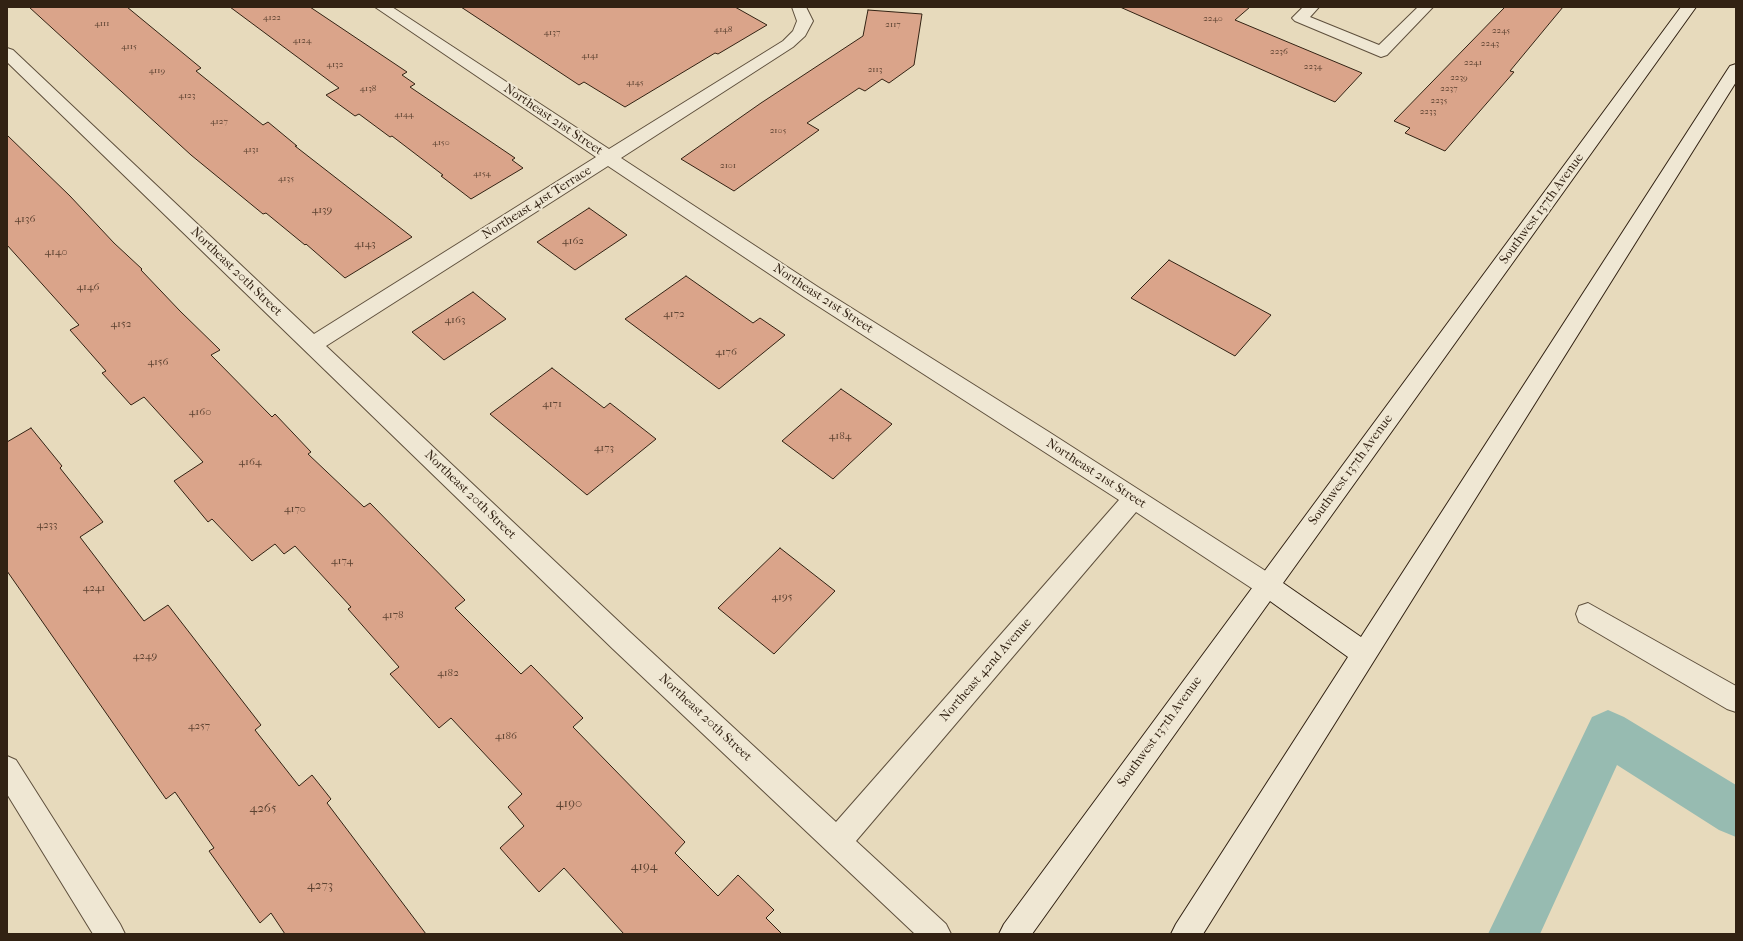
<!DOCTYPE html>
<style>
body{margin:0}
#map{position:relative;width:1743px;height:941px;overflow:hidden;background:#e7dabc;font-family:"IM FELL French Canon",serif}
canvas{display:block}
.frame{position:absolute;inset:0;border:8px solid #322213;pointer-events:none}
</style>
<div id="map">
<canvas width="1743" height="941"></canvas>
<div class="frame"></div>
</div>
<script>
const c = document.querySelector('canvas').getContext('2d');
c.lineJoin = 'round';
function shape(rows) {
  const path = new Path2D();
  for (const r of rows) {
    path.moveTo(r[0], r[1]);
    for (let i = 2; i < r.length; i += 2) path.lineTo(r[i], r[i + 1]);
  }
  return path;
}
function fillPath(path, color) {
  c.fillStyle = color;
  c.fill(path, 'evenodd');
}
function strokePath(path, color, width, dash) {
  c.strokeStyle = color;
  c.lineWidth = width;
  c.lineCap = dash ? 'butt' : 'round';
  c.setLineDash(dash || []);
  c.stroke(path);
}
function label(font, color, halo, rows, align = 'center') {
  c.font = font + ' "IM FELL French Canon",serif';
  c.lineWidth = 4;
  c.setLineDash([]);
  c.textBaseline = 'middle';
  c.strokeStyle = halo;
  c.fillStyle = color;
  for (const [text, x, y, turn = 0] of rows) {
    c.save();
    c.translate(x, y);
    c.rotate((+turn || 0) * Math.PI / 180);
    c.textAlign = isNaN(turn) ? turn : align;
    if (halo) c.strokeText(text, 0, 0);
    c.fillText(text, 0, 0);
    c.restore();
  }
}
fillPath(shape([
 [1608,710,1624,717,1736,785,1736,837,1719,830,1617,765,1540,934,1488,934,1592,717,1608,710]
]), '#97bbb1');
const building = shape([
 [29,7,127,7,201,68,196,71,263,125,268,122,297,146,295,146,412,237,345,278,306,244,305,245,266,213,263,214,191,155,29,7],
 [230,7,310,7,407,72,402,75,415,84,410,87,515,158,512,160,523,168,471,199,441,176,443,175,392,136,390,137,359,114,355,116,326,95,339,88,230,7],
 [461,7,735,7,767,25,718,54,715,53,625,107,584,82,579,85,461,7],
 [1120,7,1250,7,1235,20,1362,73,1335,102,1120,7],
 [1505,7,1563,7,1510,71,1514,72,1445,151,1405,133,1410,128,1394,121,1505,7],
 [868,10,922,14,914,65,889,83,882,79,865,91,859,88,807,123,819,130,734,191,681,159,761,103,863,36,868,10],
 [7,135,70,196,114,243,142,269,141,270,180,311,220,350,211,355,272,417,275,414,311,452,308,454,364,507,370,503,465,600,455,608,521,674,531,665,583,718,573,727,685,842,675,853,718,896,738,875,774,910,766,918,782,934,624,934,564,868,539,892,500,848,524,826,508,807,522,794,451,718,439,728,390,674,399,667,348,609,351,607,295,546,284,554,275,544,252,561,212,519,208,522,174,481,203,462,144,397,131,405,102,373,106,371,70,330,79,325,7,245,7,135],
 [589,208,627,235,575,270,537,242,589,208],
 [1169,260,1271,315,1235,356,1131,298,1169,260],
 [686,276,753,323,760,318,785,335,719,389,625,319,686,276],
 [473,292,506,319,444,360,412,332,473,292],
 [552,368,604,408,610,403,656,439,587,495,490,414,552,368],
 [841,389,892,424,833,479,782,441,841,389],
 [31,428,62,466,60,468,103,522,80,537,144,621,168,605,261,725,255,730,299,786,312,775,331,799,327,803,426,934,285,934,271,913,260,923,209,851,214,848,175,792,166,799,7,571,7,442,31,428],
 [780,548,835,591,774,654,718,608,780,548]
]);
fillPath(building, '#daa48a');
strokePath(building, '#322213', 1);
const service = shape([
 [1588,603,1736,686,1736,712,1727,709,1579,622,1576,614,1579,606,1588,603]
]);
const minor = shape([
 [375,7,392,7,609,149,783,41,793,31,797,21,792,7,806,7,813,21,805,36,793,47,621,158,818,287,1049,432,1275,577,1279,585,1275,593,1267,596,1259,593,1136,512,856,841,946,924,951,934,915,934,613,649,7,62,7,48,13,50,314,334,596,157,375,7],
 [608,166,804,297,1119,500,836,822,631,633,326,346,608,166],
 [1303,7,1319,7,1310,17,1379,45,1418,7,1433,7,1387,55,1381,57,1295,21,1292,18,1303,7],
 [7,756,16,760,120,924,125,934,93,934,7,794,7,756]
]);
const secondary = shape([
 [1681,7,1696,7,1283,583,1361,637,1728,69,1730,66,1736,64,1736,82,1203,934,1171,934,1176,924,1348,657,1270,601,1032,934,999,934,1004,924,1681,7]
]);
strokePath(service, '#5f503d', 2);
strokePath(minor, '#5f503d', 2);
strokePath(secondary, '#322213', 2);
fillPath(service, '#efe7d3');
fillPath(minor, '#efe7d3');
fillPath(secondary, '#efe7d3');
label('9px', '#5c4231', null, [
 ["4122",272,18],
 ["2240",1213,19],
 ["4111",102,24],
 ["2117",893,25],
 ["4148",723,30],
 ["2245",1501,31],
 ["4137",552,33],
 ["4124",302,41],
 ["2243",1490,44],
 ["4115",129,47],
 ["2236",1279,52],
 ["4141",590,56],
 ["2241",1473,63],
 ["4132",335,65],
 ["2234",1313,67],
 ["2113",875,70],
 ["4119",157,71],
 ["2239",1459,78],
 ["4145",635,83],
 ["4138",368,89],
 ["2237",1449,89],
 ["4123",187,96],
 ["2235",1439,101],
 ["2233",1428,112],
 ["4144",404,115],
 ["4127",219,122],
 ["2105",778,131],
 ["4150",441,143],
 ["4131",251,150],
 ["2101",728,166],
 ["4154",482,174],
 ["4135",286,179]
]);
label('11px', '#5c4231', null, [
 ["4139",322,210],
 ["4136",25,219],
 ["4162",573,241],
 ["4143",365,244],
 ["4140",56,252],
 ["4146",88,287],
 ["4172",674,314],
 ["4163",455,320],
 ["4152",121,324],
 ["4176",726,352],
 ["4156",158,362],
 ["4171",552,404],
 ["4160",200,412],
 ["4184",840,436],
 ["4173",604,448],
 ["4164",250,462],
 ["4170",295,509],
 ["4233",47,525],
 ["4174",342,561],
 ["4241",94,588],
 ["4195",782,597],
 ["4178",393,615],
 ["4249",145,656],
 ["4182",448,673],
 ["4257",199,726],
 ["4186",506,736]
]);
label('13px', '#322213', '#efe7d3', [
 ["Northeast 21st Street",553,120,34],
 ["Northeast 41st Terrace",537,203,-32],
 ["Southwest 137th Avenue",1542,209,-54],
 ["Northeast 20th Street",236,272,44],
 ["Northeast 21st Street",823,299,33],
 ["Southwest 137th Avenue",1351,470,-54],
 ["Northeast 21st Street",1096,474,33],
 ["Northeast 20th Street",470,495,44],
 ["Northeast 42nd Avenue",986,670,-49],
 ["Northeast 20th Street",705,718,43],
 ["Southwest 137th Avenue",1160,732,-54]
]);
label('13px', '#5c4231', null, [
 ["4190",569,804],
 ["4265",263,809],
 ["4194",644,867],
 ["4273",320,886]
]);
</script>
